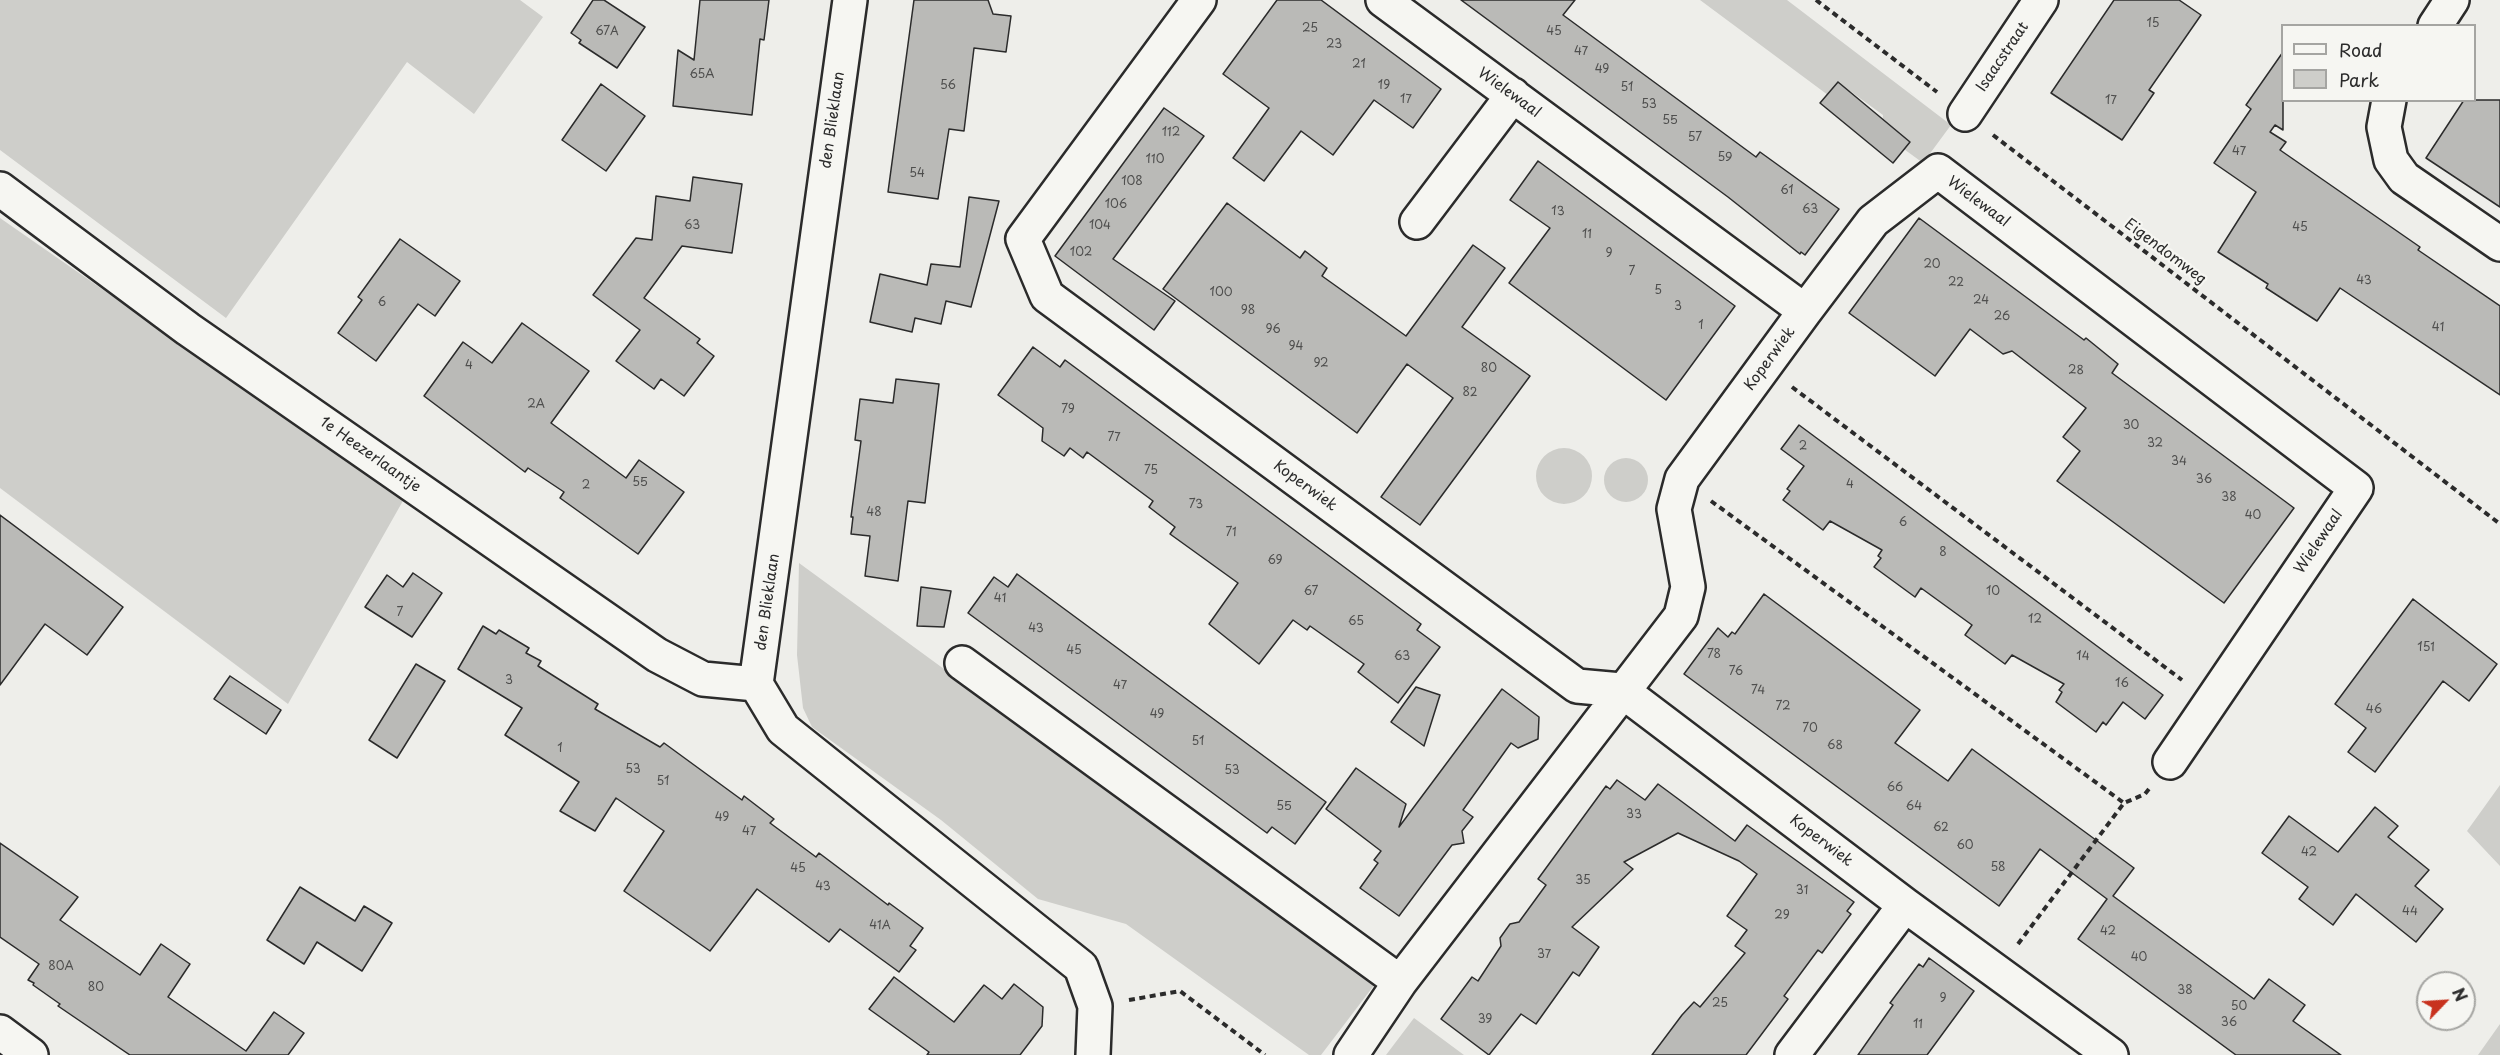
<!DOCTYPE html>
<style>
body{margin:0}
#map{position:relative;width:2500px;height:1055px;overflow:hidden;background:#eeeeea;font-family:"Playpen Sans",sans-serif}
canvas{display:block}
.legend{position:absolute;left:2281px;top:24px;width:195px;height:78px;box-sizing:border-box;background:#f6f6f2;border:2px solid #a5a5a2;margin:0;padding:8px 10px;list-style:none;font-size:18px;color:#2b2b2b}
.legend li{display:flex;align-items:center;gap:12px;height:30px}
.legend b{width:30px;border:2px solid #a5a5a2}
.north{position:absolute;left:2416px;top:971px;width:60px;height:60px;box-sizing:border-box;background:#f6f6f2;border:2px solid #a5a5a2;border-radius:50%;rotate:65deg;font-size:16px;font-weight:700;line-height:24px;text-align:center;color:#2b2b2b}
.north::after{content:'';display:block;margin:auto;width:21px;height:27px;background:#c8321e;clip-path:polygon(50% 0,100% 100%,50% 72%,0 100%)}
</style>
<div id="map">
<canvas width="2500" height="1055"></canvas>
<ul class="legend">
<li><b style="height:8px;background:#f6f6f2"></b>Road</li>
<li><b style="height:16px;background:#cececa"></b>Park</li>
</ul>
<div class="north">N</div>
</div>
<script>
const c = document.querySelector('canvas').getContext('2d');
c.lineJoin = 'round';
function fillPath(path, color) {
  c.fillStyle = color;
  c.fill(path, 'evenodd');
}
function shape(rows) {
  const path = new Path2D();
  for (const r of rows) {
    if (r.length === 3) {
      path.moveTo(r[0] + r[2], r[1]);
      path.arc(r[0], r[1], r[2], 0, 2 * Math.PI);
      continue;
    }
    path.moveTo(r[0], r[1]);
    for (let i = 2; i < r.length; i += 2) path.lineTo(r[i], r[i + 1]);
  }
  return path;
}
function strokePath(path, color, width, dash) {
  c.strokeStyle = color;
  c.lineWidth = width;
  c.lineCap = dash ? 'butt' : 'round';
  c.setLineDash(dash || []);
  c.stroke(path);
}
function label(font, color, halo, rows, align = 'center') {
  c.font = font + ' "Playpen Sans",sans-serif';
  c.lineWidth = 4.5;
  c.setLineDash([]);
  c.textBaseline = 'middle';
  c.strokeStyle = halo;
  c.fillStyle = color;
  for (const [text, x, y, turn = 0] of rows) {
    c.save();
    c.translate(x, y);
    c.rotate((+turn || 0) * Math.PI / 180);
    c.textAlign = isNaN(turn) ? turn : align;
    if (halo) c.strokeText(text, 0, 0);
    c.fillText(text, 0, 0);
    c.restore();
  }
}
fillPath(shape([
 [0,0,520,0,543,17,474,114,407,62,226,318,0,150],
 [1700,0,1787,0,1951,125,1923,163,1882,133,1883,115,1850,91,1836,101],
 [0,218,404,499,288,704,0,488],
 [1564,476,28],
 [1626,480,22],
 [799,563,1375,984,1321,1055,1309,1055,1126,924,1038,899,941,820,812,727,803,708,797,655],
 [2500,785,2500,866,2467,831],
 [1414,1018,1464,1055,1386,1055],
 [2500,1024,2500,1055,2478,1055]
]), '#cececa');
const building = shape([
 [593,0,604,0,645,27,617,68,579,43,581,40,571,33,593,0],
 [700,0,769,0,764,40,760,39,752,115,673,106,678,50,694,60,700,0],
 [914,0,988,0,993,14,1011,16,1006,52,974,48,964,131,949,129,938,199,888,192,914,0],
 [1277,0,1321,0,1441,89,1413,128,1374,100,1333,155,1301,131,1264,181,1233,158,1269,108,1223,74,1277,0],
 [1461,0,1575,0,1563,15,1756,157,1760,152,1839,209,1805,255,1801,252,1800,254,1728,197,1461,0],
 [2114,0,2179,0,2201,15,2149,90,2154,93,2122,140,2051,93,2114,0],
 [2283,52,2283,130,2275,125,2270,132,2286,142,2280,150,2420,247,2418,250,2500,306,2500,395,2340,288,2317,321,2266,288,2268,284,2218,252,2256,192,2214,163,2251,109,2246,105,2283,52],
 [1838,82,1910,142,1893,163,1820,103,1838,82],
 [601,84,645,116,606,171,562,140,601,84],
 [2464,100,2500,100,2500,207,2426,158,2464,100],
 [1164,108,1204,136,1113,259,1175,301,1154,330,1055,256,1164,108],
 [1538,161,1735,306,1666,400,1509,283,1550,228,1510,200,1538,161],
 [693,177,742,184,732,253,682,246,644,298,700,339,697,343,714,356,684,396,661,379,654,389,616,361,640,330,593,295,636,238,652,240,656,196,690,201,693,177],
 [969,197,999,201,971,307,946,301,941,324,915,318,912,332,870,322,880,274,927,285,931,264,960,267,969,197],
 [1227,203,1300,258,1305,251,1327,268,1322,276,1406,336,1473,245,1505,268,1462,327,1530,376,1420,525,1381,497,1453,398,1407,364,1357,433,1163,289,1227,203],
 [1919,218,2084,340,2086,338,2118,364,2112,373,2294,508,2224,603,2057,481,2080,451,2063,437,2086,408,2012,351,2003,354,1970,329,1935,376,1849,313,1919,218],
 [400,239,460,281,435,316,418,304,376,361,338,333,362,300,358,297,400,239],
 [522,323,589,371,551,423,626,478,639,460,684,492,638,554,560,498,564,492,528,468,525,472,424,396,463,342,492,363,522,323],
 [1033,347,1060,367,1065,360,1421,624,1417,630,1440,647,1398,703,1358,672,1364,664,1310,626,1307,630,1293,620,1259,664,1209,624,1238,583,1170,534,1175,527,1149,507,1153,501,1087,452,1083,458,1070,448,1064,456,1042,441,1043,428,998,395,1033,347],
 [896,379,939,384,925,503,908,501,898,581,865,576,870,536,851,534,853,517,851,517,861,441,855,440,860,399,893,403,896,379],
 [1799,425,2163,695,2145,719,2123,702,2106,725,2103,722,2096,732,2056,702,2062,692,2059,690,2064,684,2012,655,2005,664,1965,635,1972,625,1921,588,1915,597,1874,567,1881,558,1878,556,1882,550,1830,521,1823,530,1783,500,1790,491,1787,489,1804,466,1781,449,1799,425],
 [0,515,123,607,87,655,45,624,0,685,0,515],
 [413,573,442,593,412,637,365,607,387,575,403,587,413,573],
 [1017,574,1326,802,1295,844,1272,827,1267,833,968,613,994,577,1008,587,1017,574],
 [921,587,951,591,944,627,917,626,921,587],
 [1764,594,1920,710,1895,743,1948,781,1972,749,2134,868,2113,896,2254,999,2269,979,2305,1005,2293,1021,2341,1055,2236,1055,2078,939,2107,899,2040,849,1999,906,1684,674,1718,628,1728,637,1732,632,1735,634,1764,594],
 [2413,599,2497,664,2469,701,2443,681,2375,772,2348,752,2366,728,2335,704,2413,599],
 [483,626,496,634,499,630,529,648,526,653,541,661,538,666,598,704,595,709,660,747,664,743,742,800,744,796,774,819,770,823,816,857,819,853,888,905,889,903,923,928,910,946,916,950,899,972,840,929,829,942,757,889,710,951,624,891,664,831,616,798,595,831,560,811,579,782,505,735,522,708,458,669,483,626],
 [416,664,445,681,397,758,369,740,416,664],
 [230,676,281,710,266,734,214,699,230,676],
 [1416,687,1440,695,1424,746,1391,722,1416,687],
 [1502,689,1539,717,1538,739,1518,748,1511,743,1463,810,1473,817,1462,831,1464,843,1452,845,1399,916,1360,888,1378,863,1374,860,1381,851,1326,809,1356,768,1406,804,1399,827,1502,689],
 [1617,780,1645,800,1658,784,1735,841,1747,825,1854,902,1847,911,1851,914,1822,953,1818,950,1784,996,1788,999,1746,1055,1652,1055,1682,1015,1694,1002,1700,1007,1745,953,1735,946,1747,930,1727,916,1757,874,1739,861,1678,833,1624,862,1633,869,1572,927,1599,947,1579,976,1573,972,1536,1024,1521,1014,1489,1055,1441,1019,1472,977,1478,981,1501,946,1500,938,1510,924,1519,922,1546,885,1538,879,1606,786,1610,789,1617,780],
 [2375,807,2398,826,2388,837,2429,870,2415,886,2443,909,2416,942,2356,894,2333,925,2299,899,2308,887,2262,853,2289,816,2338,852,2375,807],
 [0,843,78,897,60,920,140,975,161,944,190,964,168,997,246,1051,274,1012,304,1033,288,1055,130,1055,58,1006,60,1004,33,985,34,983,28,980,39,964,0,937,0,843],
 [300,887,355,921,364,906,392,923,362,971,317,942,304,964,267,940,300,887],
 [1929,958,1974,991,1927,1055,1858,1055,1893,1005,1890,1003,1919,964,1923,967,1929,958],
 [894,977,954,1022,984,985,1002,999,1014,984,1043,1007,1042,1026,1020,1055,927,1055,929,1052,869,1009,894,977]
]);
fillPath(building, '#babab7');
strokePath(building, '#2b2b2b', 1.5);
const minor = shape([
 [850,0,756,684,783,729,1081,967,1095,1006,1093,1055],
 [1199,0,1023,239,1047,296,1577,686,1621,690,1905,905,2111,1055],
 [1383,0,1805,311,1873,221,1938,171,2356,488,2170,762],
 [2435,26,2452,0],
 [2389,100,2384,127,2391,160,2404,178,2500,244],
 [1965,114,2041,0],
 [0,189,188,329,657,655,703,679,756,684],
 [1417,222,1513,95],
 [962,663,1400,982],
 [0,1032,31,1055],
 [1351,1055,1400,982,1681,616,1688,587,1674,509,1682,479,1805,311],
 [1792,1055,1905,905]
]);
strokePath(minor, '#2b2b2b', 38);
strokePath(shape([
 [1816,0,1937,92],
 [1993,135,2500,524],
 [1792,387,2182,680],
 [1711,501,2124,803],
 [2018,944,2124,803,2145,794,2149,789],
 [1129,1000,1180,991,1265,1055]
]), '#2b2b2b', 4, [6, 4.5]);
strokePath(minor, '#f6f6f2', 33);
label('12px', '#4f4f4e', null, [
 ["15",2153,24],
 ["25",1310,29],
 ["67A",607,32],
 ["45",1554,32],
 ["23",1334,45],
 ["47",1581,52],
 ["21",1359,65],
 ["49",1602,70],
 ["65A",702,75],
 ["56",948,86],
 ["19",1384,86],
 ["51",1627,88],
 ["17",1406,100],
 ["17",2111,101],
 ["53",1649,105],
 ["55",1670,121],
 ["112",1171,133],
 ["57",1695,138],
 ["47",2239,152],
 ["59",1725,158],
 ["110",1155,160],
 ["54",917,174],
 ["108",1132,182],
 ["61",1787,191],
 ["106",1116,205],
 ["63",1810,210],
 ["13",1558,212],
 ["63",692,226],
 ["104",1100,226],
 ["45",2300,228],
 ["11",1587,235],
 ["102",1081,253],
 ["9",1609,254],
 ["20",1932,265],
 ["7",1632,272],
 ["43",2364,281],
 ["22",1956,283],
 ["5",1658,291],
 ["100",1221,293],
 ["24",1981,301],
 ["6",382,303],
 ["3",1678,307],
 ["98",1248,311],
 ["26",2002,317],
 ["1",1701,326],
 ["41",2438,328],
 ["96",1273,330],
 ["94",1296,347],
 ["92",1321,364],
 ["4",469,366],
 ["80",1489,369],
 ["28",2076,371],
 ["82",1470,393],
 ["2A",536,405],
 ["79",1068,410],
 ["30",2131,426],
 ["77",1114,438],
 ["32",2155,444],
 ["2",1803,447],
 ["34",2179,462],
 ["75",1151,471],
 ["36",2204,480],
 ["55",640,483],
 ["4",1850,485],
 ["2",586,486],
 ["38",2229,498],
 ["73",1196,505],
 ["48",874,513],
 ["40",2253,516],
 ["6",1903,523],
 ["71",1231,533],
 ["8",1943,553],
 ["69",1275,561],
 ["67",1311,592],
 ["10",1993,592],
 ["41",1000,599],
 ["7",400,613],
 ["12",2035,620],
 ["65",1356,622],
 ["43",1036,629],
 ["151",2426,648],
 ["45",1074,651],
 ["78",1714,655],
 ["63",1402,657],
 ["14",2083,657],
 ["76",1736,672],
 ["3",509,681],
 ["16",2122,684],
 ["47",1120,686],
 ["74",1758,691],
 ["72",1783,707],
 ["46",2374,710],
 ["49",1157,715],
 ["70",1810,729],
 ["51",1198,742],
 ["68",1835,746],
 ["1",560,749],
 ["53",633,770],
 ["53",1232,771],
 ["51",663,782],
 ["66",1895,788],
 ["55",1284,807],
 ["64",1914,807],
 ["33",1634,815],
 ["49",722,818],
 ["62",1941,828],
 ["47",749,832],
 ["60",1965,846],
 ["42",2309,853],
 ["58",1998,868],
 ["45",798,869],
 ["35",1583,881],
 ["43",823,887],
 ["31",1802,891],
 ["44",2410,912],
 ["29",1782,916],
 ["41A",880,926],
 ["42",2108,932],
 ["37",1544,955],
 ["40",2139,958],
 ["80A",61,967],
 ["80",96,988],
 ["38",2185,991],
 ["9",1943,999],
 ["25",1720,1004],
 ["50",2239,1007],
 ["39",1485,1020],
 ["36",2229,1023],
 ["11",1918,1025]
]);
label('15px', '#2b2b2b', '#f6f6f2', [
 ["Isaacstraat",2003,57,-56],
 ["Wielewaal",1509,93,36],
 ["den Blieklaan",833,120,-82],
 ["Wielewaal",1978,202,37],
 ["Eigendomweg",2165,252,37],
 ["Koperwiek",1770,359,-54],
 ["1e Heezerlaantje",370,455,35],
 ["Koperwiek",1305,486,36],
 ["Wielewaal",2319,542,-56],
 ["den Blieklaan",768,602,-82],
 ["Koperwiek",1821,841,37]
]);
</script>
